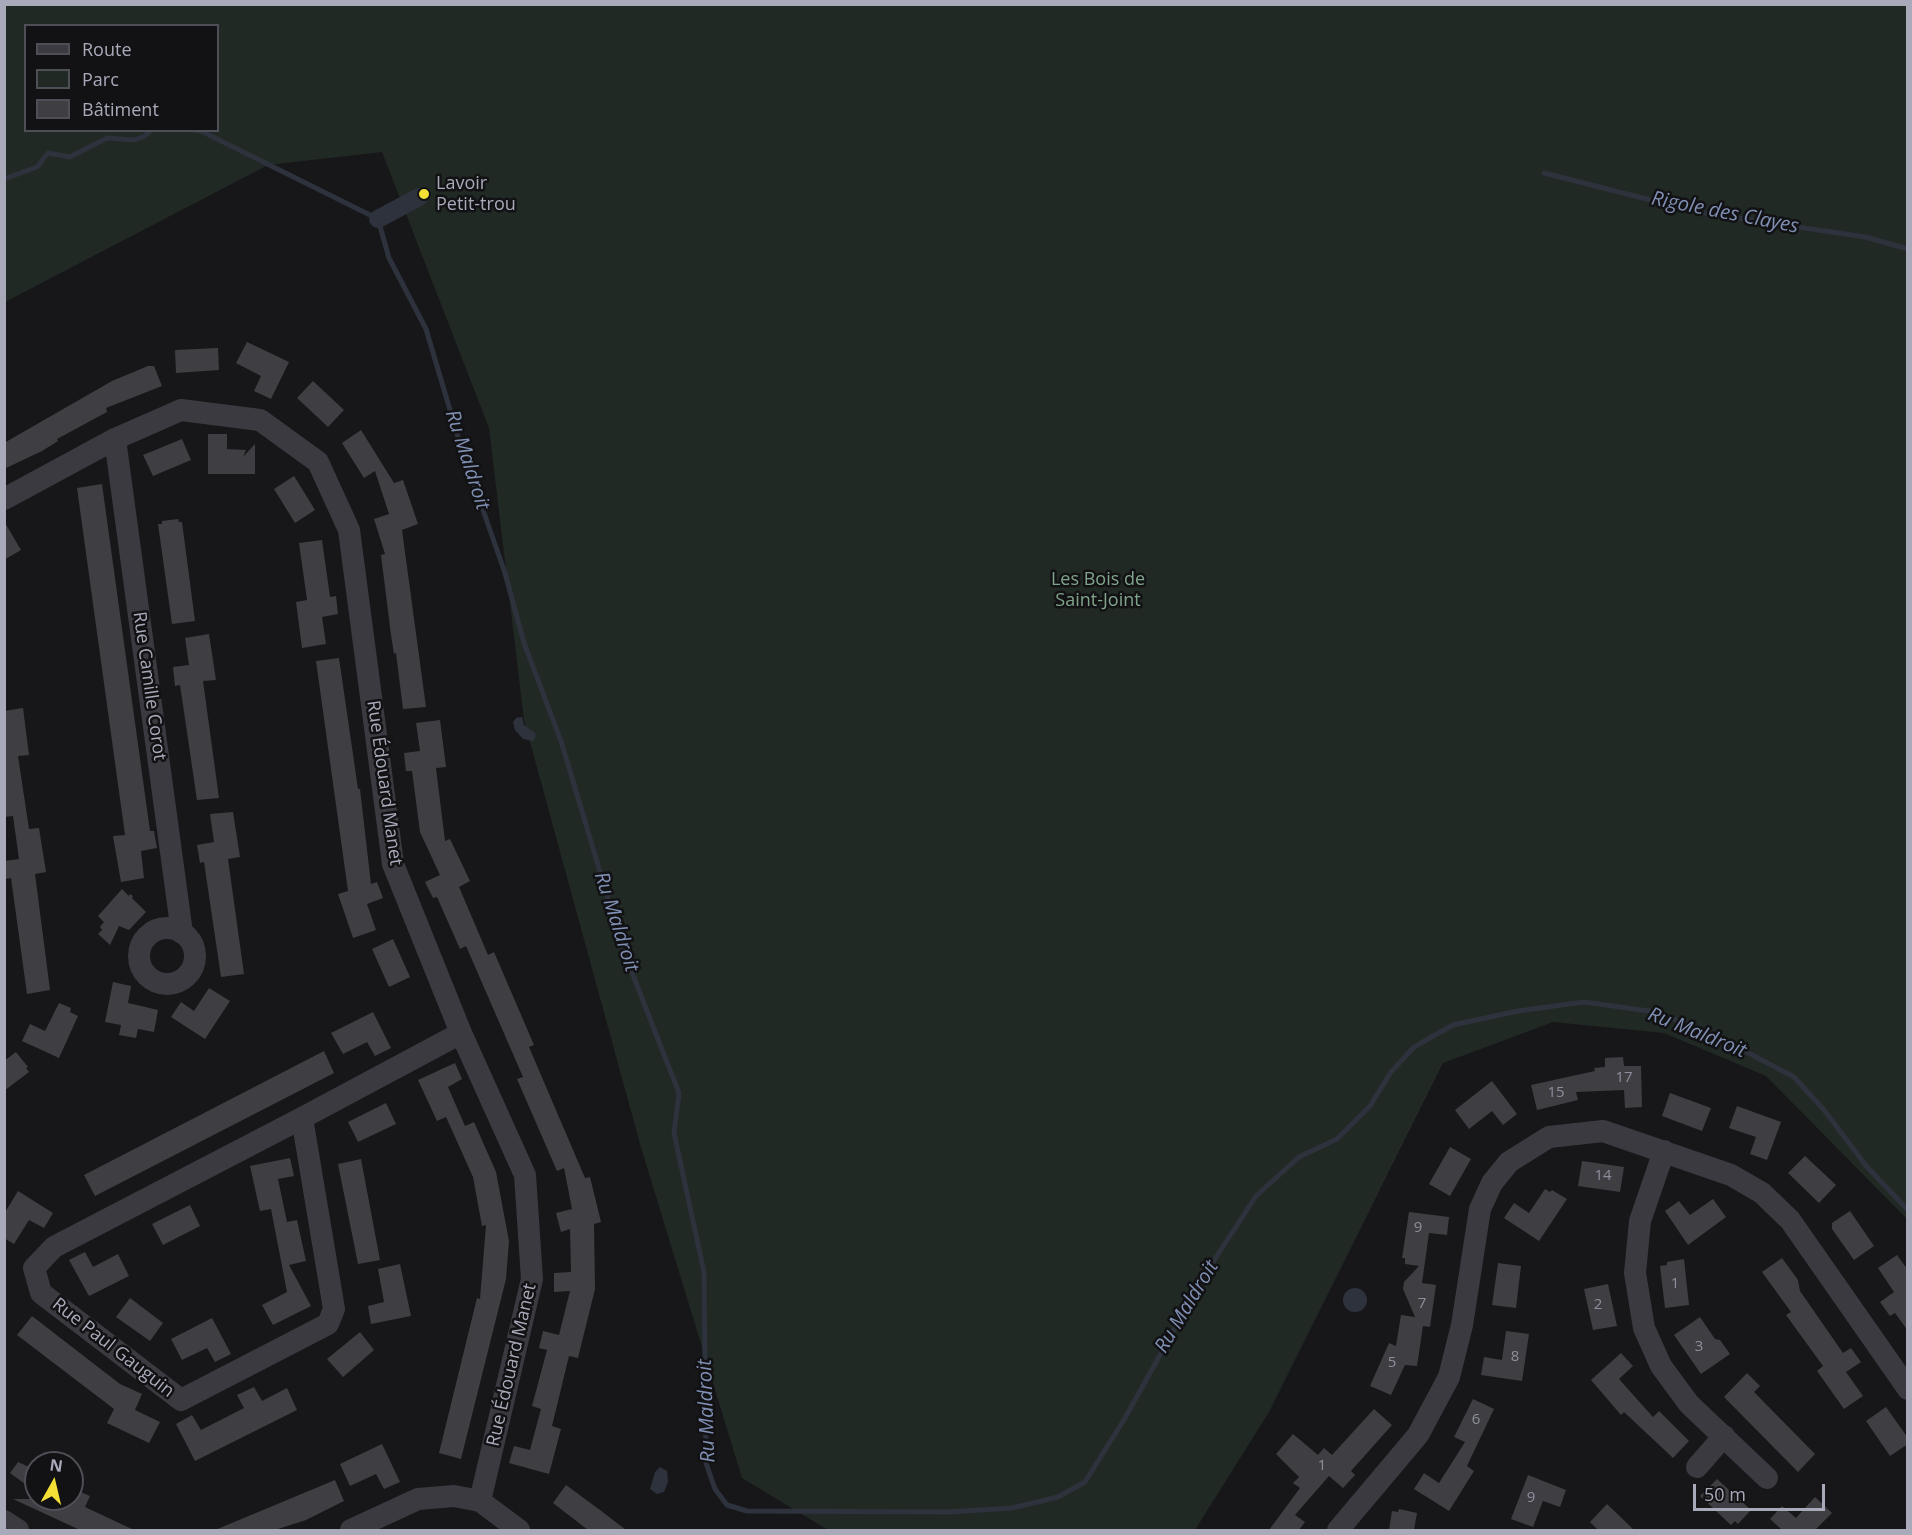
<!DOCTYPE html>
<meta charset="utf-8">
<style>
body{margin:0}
#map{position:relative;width:1912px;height:1535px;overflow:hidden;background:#171719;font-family:"Open Sans",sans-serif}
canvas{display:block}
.frame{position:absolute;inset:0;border:6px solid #a9aab9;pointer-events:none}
.legend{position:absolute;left:24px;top:24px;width:195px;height:108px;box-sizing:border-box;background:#121214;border:2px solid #4e4f56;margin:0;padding:8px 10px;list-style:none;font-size:18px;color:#a9aab9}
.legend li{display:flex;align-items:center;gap:12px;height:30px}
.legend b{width:30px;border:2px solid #4e4f56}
.north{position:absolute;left:24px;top:1451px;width:60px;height:60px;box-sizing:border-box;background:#121214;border:2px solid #4e4f56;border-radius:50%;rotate:8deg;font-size:16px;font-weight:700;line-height:24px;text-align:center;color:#a9aab9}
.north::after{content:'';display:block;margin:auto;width:21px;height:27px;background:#f3df35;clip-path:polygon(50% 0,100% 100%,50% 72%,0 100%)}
.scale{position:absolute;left:1693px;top:1484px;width:132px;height:27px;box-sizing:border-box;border:3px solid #a9aab9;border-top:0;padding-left:8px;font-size:18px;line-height:21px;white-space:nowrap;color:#a9aab9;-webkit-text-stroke:4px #121214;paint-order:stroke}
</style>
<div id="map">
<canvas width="1912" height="1535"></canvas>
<div class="frame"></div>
<ul class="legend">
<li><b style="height:8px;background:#3a3a40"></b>Route</li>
<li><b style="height:16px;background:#212924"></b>Parc</li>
<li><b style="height:16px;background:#3f3e43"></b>Bâtiment</li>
</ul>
<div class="north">N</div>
<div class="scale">50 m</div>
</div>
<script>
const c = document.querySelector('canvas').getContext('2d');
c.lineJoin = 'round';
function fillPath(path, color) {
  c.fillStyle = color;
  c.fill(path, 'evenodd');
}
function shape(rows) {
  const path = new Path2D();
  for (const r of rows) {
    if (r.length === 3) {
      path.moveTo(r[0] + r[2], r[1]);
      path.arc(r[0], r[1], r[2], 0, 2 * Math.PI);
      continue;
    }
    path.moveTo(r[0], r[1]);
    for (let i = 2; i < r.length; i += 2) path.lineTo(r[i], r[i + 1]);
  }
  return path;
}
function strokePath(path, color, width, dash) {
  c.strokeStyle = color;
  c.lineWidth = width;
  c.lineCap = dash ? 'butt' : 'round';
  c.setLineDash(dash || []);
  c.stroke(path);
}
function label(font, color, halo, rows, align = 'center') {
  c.font = font + ' "Open Sans",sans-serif';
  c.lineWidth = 5;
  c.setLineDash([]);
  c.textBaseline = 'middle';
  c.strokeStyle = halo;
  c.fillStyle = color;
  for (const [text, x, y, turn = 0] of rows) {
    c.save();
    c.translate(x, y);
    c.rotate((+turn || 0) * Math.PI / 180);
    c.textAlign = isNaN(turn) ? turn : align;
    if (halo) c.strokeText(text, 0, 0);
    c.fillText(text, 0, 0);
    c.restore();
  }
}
fillPath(shape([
 [5,5,1907,5,1907,1219,1766,1076,1664,1033,1553,1022,1443,1063,1269,1412,1195,1530,828,1530,742,1478,640,1144,524,720,489,428,382,152,268,165,5,302],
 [26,26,218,26,218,130,26,130]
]), '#212924');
fillPath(shape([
 [522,717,524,725,535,733,536,736,533,741,523,739,515,730,513,722,516,718],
 [1355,1300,12],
 [660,1467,667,1471,668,1482,664,1492,657,1494,650,1489,655,1472]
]), '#2d323d');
strokePath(shape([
 [194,130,201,131,378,219,389,258,426,329,461,447,505,573,524,643,561,741,624,952,679,1093,674,1133,704,1272,706,1463,715,1489,727,1505,747,1511,949,1512,1012,1508,1058,1497,1085,1482,1125,1418,1205,1274,1256,1196,1299,1157,1337,1139,1370,1106,1391,1072,1414,1047,1453,1025,1518,1011,1584,1002,1656,1012,1718,1037,1794,1077,1824,1110,1867,1167,1908,1210],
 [1544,173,1698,212,1865,237,1908,249],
 [4,179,37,167,48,153,70,157,107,138,134,140,145,136,151,130]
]), '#2d323d', 5);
strokePath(shape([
 [378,219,419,197]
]), '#2d323d', 18);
fillPath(shape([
 [247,342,289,362,271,399,254,391,261,376,236,363],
 [218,348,219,370,176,373,175,350],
 [148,366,154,366,162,386,106,408,107,412,57,439,58,441,42,451,4,469,4,443,112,381],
 [313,381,344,410,328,427,297,398],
 [361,430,394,483,403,480,418,524,402,530,426,707,403,709,396,653,394,654,391,635,381,555,385,554,374,519,389,514,375,471,364,478,342,443],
 [208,434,227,434,227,449,246,450,243,457,255,444,255,474,208,474],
 [182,439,191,460,153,476,143,455],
 [294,476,315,510,295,523,274,489],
 [102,484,150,831,154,831,157,848,141,851,144,878,121,882,113,836,125,835,77,488],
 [178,519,179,522,182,522,195,621,172,624,158,524,162,524,162,521],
 [4,521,21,550,4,560],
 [322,540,330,597,336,596,338,614,322,617,326,644,302,648,296,602,307,600,299,543],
 [209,634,216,680,203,681,219,798,197,800,180,685,175,686,173,667,189,665,185,638],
 [339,658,358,789,360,789,371,884,377,882,383,898,367,904,376,930,353,938,338,894,348,891,316,661],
 [23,708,29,755,18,756,29,829,39,828,46,872,35,874,50,990,27,994,11,878,6,879,4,872,4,861,19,859,13,816,4,817,4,711],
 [440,720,446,767,436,768,445,841,450,839,470,881,459,887,488,955,494,952,534,1045,529,1047,585,1178,590,1177,601,1222,594,1224,595,1289,578,1358,569,1356,552,1426,561,1429,549,1474,509,1463,514,1446,530,1450,541,1409,532,1406,547,1350,539,1348,543,1331,559,1335,570,1291,554,1292,554,1273,571,1272,570,1229,561,1232,556,1213,572,1209,564,1168,557,1171,517,1079,523,1077,466,946,460,949,437,897,433,898,425,882,440,875,420,832,412,771,406,771,404,753,420,751,416,723],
 [233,812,240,857,228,859,244,974,221,977,204,862,200,863,197,845,214,842,210,814],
 [122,889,129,896,130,894,133,896,132,898,146,912,129,930,119,926,110,945,98,934,102,930,100,927,104,922,98,916],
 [393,939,410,977,389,987,372,949],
 [113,982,131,986,128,1003,158,1010,154,1032,138,1029,136,1038,119,1035,121,1025,105,1022],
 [209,988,230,1001,205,1039,171,1017,181,1002,194,1011],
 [59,1003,71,1008,70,1012,78,1016,59,1058,22,1041,30,1024,45,1031],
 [373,1012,391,1048,375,1056,367,1042,343,1054,331,1033],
 [324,1051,334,1073,95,1196,84,1175],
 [16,1052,28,1067,26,1068,29,1072,4,1091,4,1061],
 [1623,1057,1624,1066,1641,1066,1642,1107,1625,1108,1624,1090,1576,1092,1578,1100,1537,1110,1531,1085,1595,1071,1594,1068,1605,1067,1605,1058],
 [455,1063,462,1079,448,1087,465,1126,474,1122,496,1172,509,1241,506,1279,461,1459,439,1453,477,1298,480,1299,486,1225,482,1226,473,1177,446,1117,437,1121,418,1080],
 [1492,1081,1517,1114,1503,1125,1492,1111,1469,1129,1455,1110],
 [1670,1093,1711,1108,1702,1131,1662,1116],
 [386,1103,396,1124,358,1142,348,1122],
 [1737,1106,1781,1122,1767,1160,1750,1154,1756,1137,1729,1128],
 [1450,1147,1471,1159,1450,1196,1429,1184],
 [1805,1156,1836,1185,1819,1203,1788,1173],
 [290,1158,294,1176,278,1179,287,1222,297,1220,306,1261,289,1265,311,1306,273,1325,262,1305,287,1292,271,1209,260,1211,250,1166],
 [361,1159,380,1260,358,1264,338,1164],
 [1582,1161,1624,1167,1620,1192,1578,1186],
 [1545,1189,1550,1192,1552,1190,1567,1199,1539,1241,1504,1218,1514,1203,1529,1213],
 [18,1191,53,1213,44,1228,29,1220,14,1244,4,1238,4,1214],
 [1713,1199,1726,1217,1688,1245,1665,1211,1679,1201,1690,1215],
 [190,1205,200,1226,163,1245,152,1224],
 [1850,1211,1874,1246,1854,1260,1832,1229,1832,1223],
 [1409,1212,1449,1217,1447,1235,1429,1233,1422,1283,1436,1285,1430,1327,1423,1326,1417,1366,1405,1365,1391,1395,1370,1386,1389,1343,1396,1346,1401,1315,1415,1317,1403,1289,1404,1282,1419,1266,1405,1264,1405,1258,1402,1258],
 [85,1252,93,1267,118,1254,129,1276,89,1296,69,1260],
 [1897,1255,1908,1270,1908,1331,1895,1313,1890,1316,1880,1302,1894,1292,1878,1268],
 [1782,1258,1798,1280,1800,1291,1843,1353,1851,1348,1861,1362,1846,1372,1863,1396,1844,1409,1817,1371,1823,1366,1786,1315,1791,1312,1762,1272],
 [1684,1259,1689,1305,1665,1308,1660,1266,1667,1265,1667,1262],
 [1498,1263,1521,1266,1516,1308,1492,1305],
 [400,1264,411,1316,371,1324,368,1306,384,1302,378,1269],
 [1608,1284,1617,1326,1593,1330,1584,1289],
 [130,1298,163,1323,150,1341,116,1317],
 [32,1316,120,1384,142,1394,135,1410,160,1422,149,1443,107,1423,114,1409,17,1335],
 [1700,1317,1715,1339,1720,1340,1730,1354,1701,1374,1674,1335],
 [212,1318,231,1354,215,1362,207,1348,182,1360,171,1339],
 [1506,1331,1529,1334,1522,1381,1481,1375,1484,1357,1502,1360],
 [360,1332,374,1350,343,1377,327,1359],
 [1621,1353,1633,1366,1619,1379,1653,1417,1659,1411,1689,1441,1673,1458,1624,1412,1621,1415,1591,1380],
 [1747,1373,1760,1386,1754,1392,1815,1454,1798,1472,1724,1397],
 [254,1387,262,1401,287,1388,297,1410,195,1461,176,1424,192,1415,201,1430,244,1408,237,1395],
 [1473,1399,1494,1409,1467,1466,1474,1471,1449,1511,1414,1489,1424,1473,1439,1483,1465,1442,1454,1437],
 [1886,1407,1908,1438,1908,1444,1890,1456,1866,1421],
 [1374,1409,1392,1425,1351,1471,1355,1475,1343,1488,1329,1476,1295,1515,1305,1522,1299,1530,1269,1530,1300,1488,1293,1483,1299,1477,1276,1454,1293,1434,1318,1455,1324,1448,1332,1455],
 [382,1444,400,1482,384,1489,376,1474,350,1486,340,1464],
 [18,1462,36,1470,36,1492,10,1473],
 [1528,1475,1566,1490,1560,1507,1543,1501,1533,1527,1511,1519],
 [1717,1479,1751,1510,1738,1524,1735,1521,1731,1525,1700,1496],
 [335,1480,344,1501,306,1520,275,1530,215,1530],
 [566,1485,600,1510,626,1530,588,1530,553,1503],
 [76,1490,90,1496,85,1507,134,1530,80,1530,13,1499,67,1499,71,1501],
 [1815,1497,1832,1513,1815,1530,1782,1530,1770,1519,1782,1506,1796,1518],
 [1607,1504,1634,1530,1598,1530,1590,1522],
 [1399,1509,1417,1513,1414,1530,1389,1530,1392,1511,1398,1512]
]), '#3f3e43');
strokePath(shape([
 [115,439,182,933],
 [4,499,115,439,181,410,260,420,318,462,349,530,393,864,461,1033,525,1175,532,1279,480,1501],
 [167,956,28],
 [302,1118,334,1309,328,1324,181,1400,41,1293,34,1268,54,1247,302,1118,461,1033],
 [1664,1151,1640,1221,1635,1273,1644,1328,1661,1366,1689,1404,1767,1478],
 [1697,1467,1724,1436],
 [4,1521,18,1530],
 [351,1530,418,1499,454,1496,480,1501,519,1530],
 [1338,1530,1418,1435,1449,1377,1462,1325,1480,1209,1492,1183,1509,1162,1549,1137,1603,1131,1731,1175,1762,1193,1790,1220,1908,1389]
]), '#3a3a40', 22);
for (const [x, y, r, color] of [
 [424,194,6,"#f3df35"]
]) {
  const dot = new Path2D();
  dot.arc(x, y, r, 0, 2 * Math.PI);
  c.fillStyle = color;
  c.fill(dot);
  strokePath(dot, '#121214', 2);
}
label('15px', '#8e8f9c', null, [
 ["17",1624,1078],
 ["15",1556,1093],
 ["14",1603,1176],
 ["9",1418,1228],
 ["1",1675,1284],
 ["7",1422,1304],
 ["2",1598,1305],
 ["3",1699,1347],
 ["8",1515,1357],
 ["5",1392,1363],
 ["6",1476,1420],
 ["1",1322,1466],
 ["9",1531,1498]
]);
label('18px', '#a9aab9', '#121214', [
 ["Lavoir",436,184],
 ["Petit-trou",436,205]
], 'left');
label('18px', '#80a48b', '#121214', [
 ["Les Bois de",1098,580],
 ["Saint-Joint",1098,601]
]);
label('18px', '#a9aab9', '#121214', [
 ["Rue Camille Corot",149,686,82],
 ["Rue Édouard Manet",384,783,82],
 ["Rue Paul Gauguin",113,1348,38],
 ["Rue Édouard Manet",512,1365,-77]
]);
label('italic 20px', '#8090b4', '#121214', [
 ["Rigole des Clayes",1725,213,11],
 ["Ru Maldroit",467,460,72],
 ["Ru Maldroit",616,922,72],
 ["Ru Maldroit",1697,1033,22],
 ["Ru Maldroit",1187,1307,-59],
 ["Ru Maldroit",707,1411,-92]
]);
</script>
